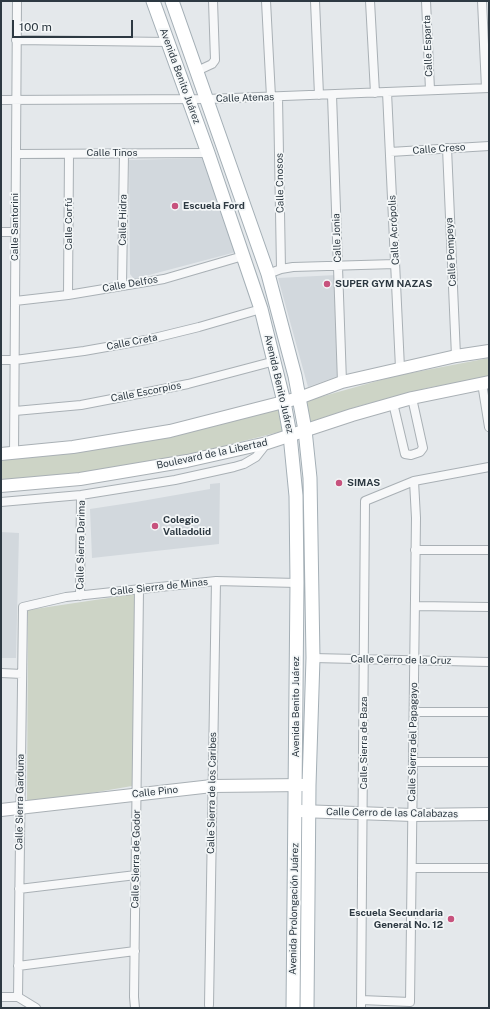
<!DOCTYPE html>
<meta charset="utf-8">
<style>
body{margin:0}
#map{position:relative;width:490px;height:1009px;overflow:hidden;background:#e4e8eb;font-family:"Public Sans",sans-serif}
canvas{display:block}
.frame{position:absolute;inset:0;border:2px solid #2d3942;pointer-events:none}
.scale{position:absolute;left:12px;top:20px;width:121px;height:18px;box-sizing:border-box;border:2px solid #2d3942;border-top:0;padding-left:5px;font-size:12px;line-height:14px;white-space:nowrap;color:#2d3942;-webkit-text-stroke:3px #f4f7f8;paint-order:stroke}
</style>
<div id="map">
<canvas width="490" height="1009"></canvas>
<div class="frame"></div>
<div class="scale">100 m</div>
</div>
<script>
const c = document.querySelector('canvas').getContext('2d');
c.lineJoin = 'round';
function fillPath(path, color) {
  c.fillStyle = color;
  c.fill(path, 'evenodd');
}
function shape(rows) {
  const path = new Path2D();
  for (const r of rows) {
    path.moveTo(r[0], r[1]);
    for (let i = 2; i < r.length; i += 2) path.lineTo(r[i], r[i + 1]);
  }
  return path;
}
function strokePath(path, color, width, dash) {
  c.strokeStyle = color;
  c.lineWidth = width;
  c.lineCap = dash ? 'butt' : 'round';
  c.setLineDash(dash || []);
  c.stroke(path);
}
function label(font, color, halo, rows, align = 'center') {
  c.font = font + ' "Public Sans",sans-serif';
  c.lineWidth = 3.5;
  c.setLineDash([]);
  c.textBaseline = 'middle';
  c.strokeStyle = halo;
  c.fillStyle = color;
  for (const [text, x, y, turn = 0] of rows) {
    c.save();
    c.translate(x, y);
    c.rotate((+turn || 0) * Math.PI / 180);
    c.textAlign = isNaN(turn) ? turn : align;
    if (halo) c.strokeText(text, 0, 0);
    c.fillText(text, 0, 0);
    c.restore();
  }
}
fillPath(shape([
 [204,158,236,252,134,279,130,274,129,160],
 [336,275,338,376,308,387,278,278],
 [220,483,219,544,92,558,90,509,136,502,210,489,210,484],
 [1,532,19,533,16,658,1,658]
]), '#d2d8dd');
fillPath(shape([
 [489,358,489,377,427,388,359,406,310,422,306,401,395,376],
 [279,409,283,431,204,451,102,472,39,478,1,480,1,459,49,455,95,448],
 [135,594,132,786,27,804,28,610]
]), '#cdd4c6');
const street = shape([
 [266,1,271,97],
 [315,1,319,95],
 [370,1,375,93],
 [426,1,430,90],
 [482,1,486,88],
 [16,40,168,42],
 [197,71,212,64,215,60,213,1],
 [387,92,400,368],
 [332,95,342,382],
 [278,97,281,269],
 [1,100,207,99,489,88],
 [447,148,456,356],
 [390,152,489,146],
 [16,154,208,153],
 [1,232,15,232],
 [268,274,281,269,293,267,395,264],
 [122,286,124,153],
 [68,295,69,154],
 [15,301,68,295,164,279,243,256],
 [1,360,15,360,84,351,146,340,199,327,261,309],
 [482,383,489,427],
 [393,403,405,454,411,455,420,452,423,448,412,398],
 [15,411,81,405,143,393,188,384,275,361],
 [14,453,17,1],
 [1,502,81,495,175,480,234,467,244,464,256,457,267,443],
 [415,550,489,550],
 [80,596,81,495],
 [415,606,489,607],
 [313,658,489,662],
 [1,673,22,674],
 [414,712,489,712],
 [413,762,489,762],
 [412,868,489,868],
 [19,889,136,875],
 [18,966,135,951],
 [1,997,18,997,36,1008],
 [18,997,23,607,66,597,216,581,297,583],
 [361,1000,410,1002,416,518,414,481],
 [209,1005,216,581],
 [135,1008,134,997,139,590],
 [361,1008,365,501,414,481,489,467]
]);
const secondary = shape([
 [1,454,73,447,170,431,299,398,342,382,456,356,489,351],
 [1,486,80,479,187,461,267,443,352,415,412,398,489,382],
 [1,810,212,786,304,785],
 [300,811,413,815,489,814]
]);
const primary = shape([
 [153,1,208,153,261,309,284,402,290,435,296,496,297,583,293,1008],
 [172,1,268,274,295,376,305,430,310,478,313,658,309,785,307,1008]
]);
strokePath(street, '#a9b0b5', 10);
strokePath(secondary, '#a9b0b5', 14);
strokePath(primary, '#a4afb6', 15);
strokePath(street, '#f7f8f9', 8);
strokePath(secondary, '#fff', 12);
strokePath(primary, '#fff', 13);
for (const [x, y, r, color] of [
 [175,206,4,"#c7527d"],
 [327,284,4,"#c7527d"],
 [339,483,4,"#c7527d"],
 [155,526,4,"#c7527d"],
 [451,919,4,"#c7527d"]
]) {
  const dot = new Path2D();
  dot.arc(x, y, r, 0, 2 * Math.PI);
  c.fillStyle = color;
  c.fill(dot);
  strokePath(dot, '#f4f7f8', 1.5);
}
label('10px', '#2d3942', '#f4f7f8', [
 ["Calle Esparta",428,46,-92],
 ["Avenida Benito Juárez",180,76,70],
 ["Calle Atenas",245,98,-2],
 ["Calle Creso",439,149,-4],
 ["Calle Tinos",112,153],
 ["Calle Cnosos",280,183,-91],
 ["Calle Hidra",123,220,-89],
 ["Calle Corfú",69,224,-90],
 ["Calle Santorini",15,227,-90],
 ["Calle Acrópolis",394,230,-93],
 ["Calle Jonia",337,238,-92],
 ["Calle Pompeya",451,252,-93],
 ["Calle Delfos",130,284,-10],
 ["Calle Creta",132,342,-11],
 ["Avenida Benito Juárez",279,384,77],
 ["Calle Escorpios",146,392,-11],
 ["Boulevard de la Libertad",212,454,-12],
 ["Calle Sierra Darima",81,545,-89],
 ["Calle Sierra de Minas",159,587,-6],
 ["Calle Cerro de la Cruz",401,660,1],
 ["Avenida Benito Juárez",296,707,-90],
 ["Calle Sierra del Papagayo",413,742,-89],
 ["Calle Sierra de Baza",364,743,-90],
 ["Calle Pino",155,792,-6],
 ["Calle Sierra de los Caribes",212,793,-89],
 ["Calle Sierra Garduna",20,802,-89],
 ["Calle Cerro de las Calabazas",392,813,1],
 ["Calle Sierra de Godor",136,859,-89],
 ["Avenida Prolongación Juárez",294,909,-89]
]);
label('bold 10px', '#2d3942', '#f4f7f8', [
 ["Escuela Ford",183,206],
 ["SUPER GYM NAZAS",335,284],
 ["SIMAS",347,483],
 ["Colegio",163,520],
 ["Valladolid",163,532],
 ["Escuela Secundaria",443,913,"right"],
 ["General No. 12",443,925,"right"]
], 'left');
</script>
